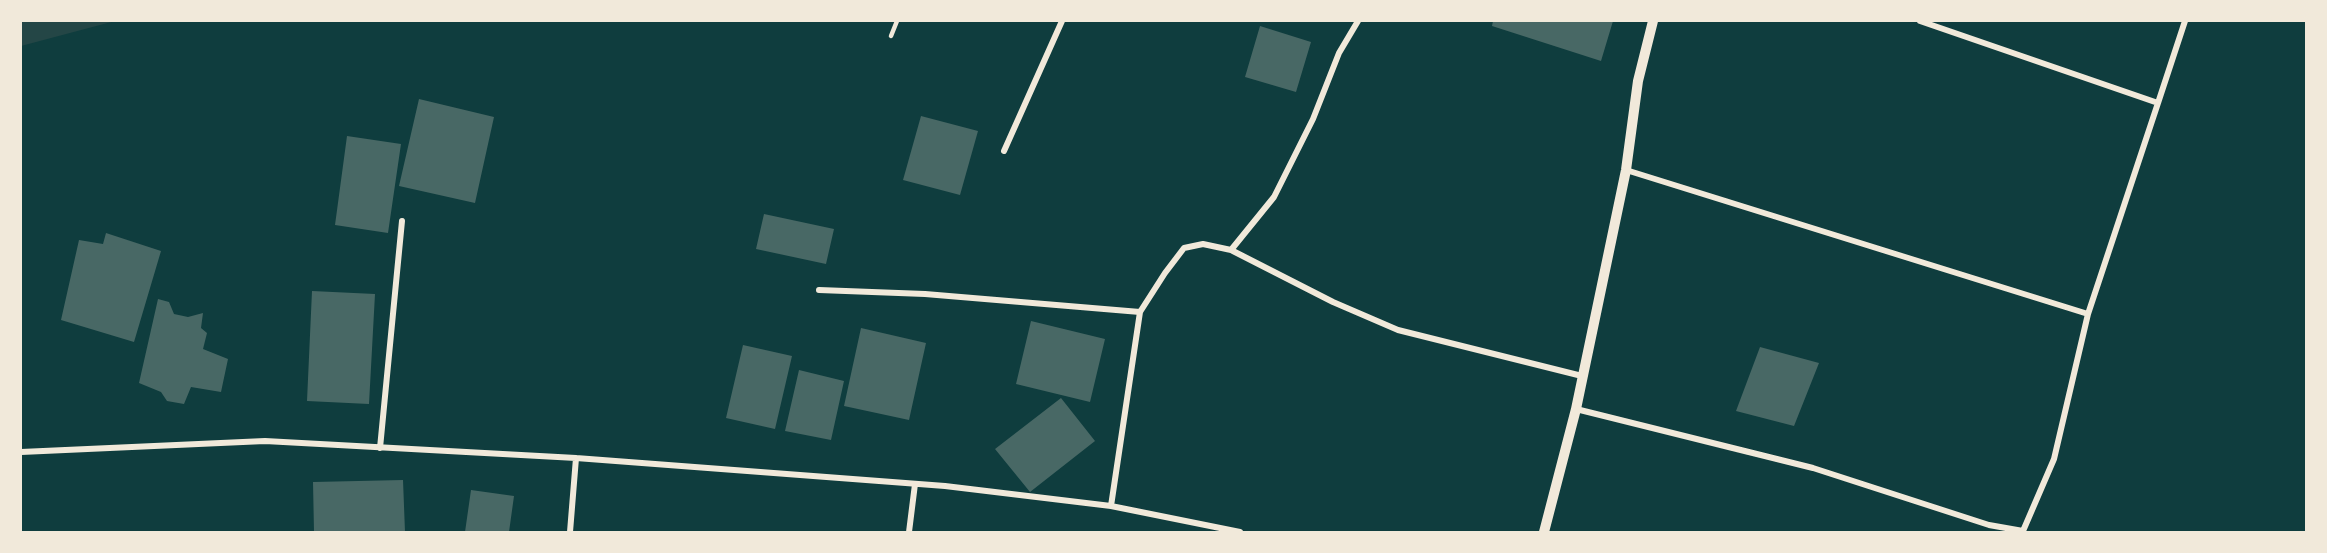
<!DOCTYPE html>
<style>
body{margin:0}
#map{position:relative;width:2327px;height:553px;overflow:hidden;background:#0f3d3e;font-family:Merriweather,serif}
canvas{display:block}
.frame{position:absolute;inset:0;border:22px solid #f1e9da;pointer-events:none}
</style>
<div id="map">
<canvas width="2327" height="553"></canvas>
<div class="frame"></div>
</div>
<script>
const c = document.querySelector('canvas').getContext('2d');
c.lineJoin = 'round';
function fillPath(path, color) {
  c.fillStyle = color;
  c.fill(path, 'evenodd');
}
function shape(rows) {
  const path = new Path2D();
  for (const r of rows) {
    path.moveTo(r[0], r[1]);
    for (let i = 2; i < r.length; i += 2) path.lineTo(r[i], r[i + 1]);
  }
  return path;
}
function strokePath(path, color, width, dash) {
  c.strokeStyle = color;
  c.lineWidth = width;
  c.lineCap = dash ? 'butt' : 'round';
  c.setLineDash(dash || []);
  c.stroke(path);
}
fillPath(shape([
 [21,21,115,21,21,46]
]), '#244646');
fillPath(shape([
 [1493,21,1613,21,1601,61,1492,26],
 [1260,26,1311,42,1296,92,1245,77],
 [419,99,494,117,475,203,399,186],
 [921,116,978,131,960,195,903,180],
 [347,136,401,144,388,233,335,225],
 [764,214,834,229,826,264,756,249],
 [106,233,161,251,134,342,61,320,79,240,103,244],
 [312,291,375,294,369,404,307,401],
 [158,299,169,302,174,314,188,317,203,313,201,328,207,333,203,349,228,359,221,392,191,387,184,404,167,401,161,392,139,383],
 [1031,321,1105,339,1090,402,1016,384],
 [861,328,926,343,909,420,844,406],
 [743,345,792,356,775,429,726,418],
 [1760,347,1819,363,1794,426,1736,411],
 [799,370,844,381,831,440,785,431],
 [1061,398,1095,441,1030,492,995,449],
 [403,480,405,532,314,532,313,482],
 [471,490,514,496,509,532,465,532]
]), '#486865');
strokePath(shape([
 [891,36,897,21]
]), '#f1e9da', 4.5);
strokePath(shape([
 [1920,21,2158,103,2088,314],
 [2158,103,2185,21],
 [1004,151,1062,21],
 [1231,250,1274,197,1313,119,1339,53,1358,21],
 [819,290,925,294,1140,312],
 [1576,409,1813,468,1989,525,2023,531,2054,459,2088,314,1626,170],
 [380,448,402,221],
 [21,452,265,441,576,458,945,486,1111,506,1240,532],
 [1111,506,1140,312,1165,273,1184,248,1203,244,1231,250,1333,302,1398,330,1582,376],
 [570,532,576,458],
 [909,532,915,484]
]), '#f1e9da', 6);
strokePath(shape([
 [1544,532,1576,409,1626,170,1638,81,1653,21]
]), '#f1e9da', 10);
</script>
